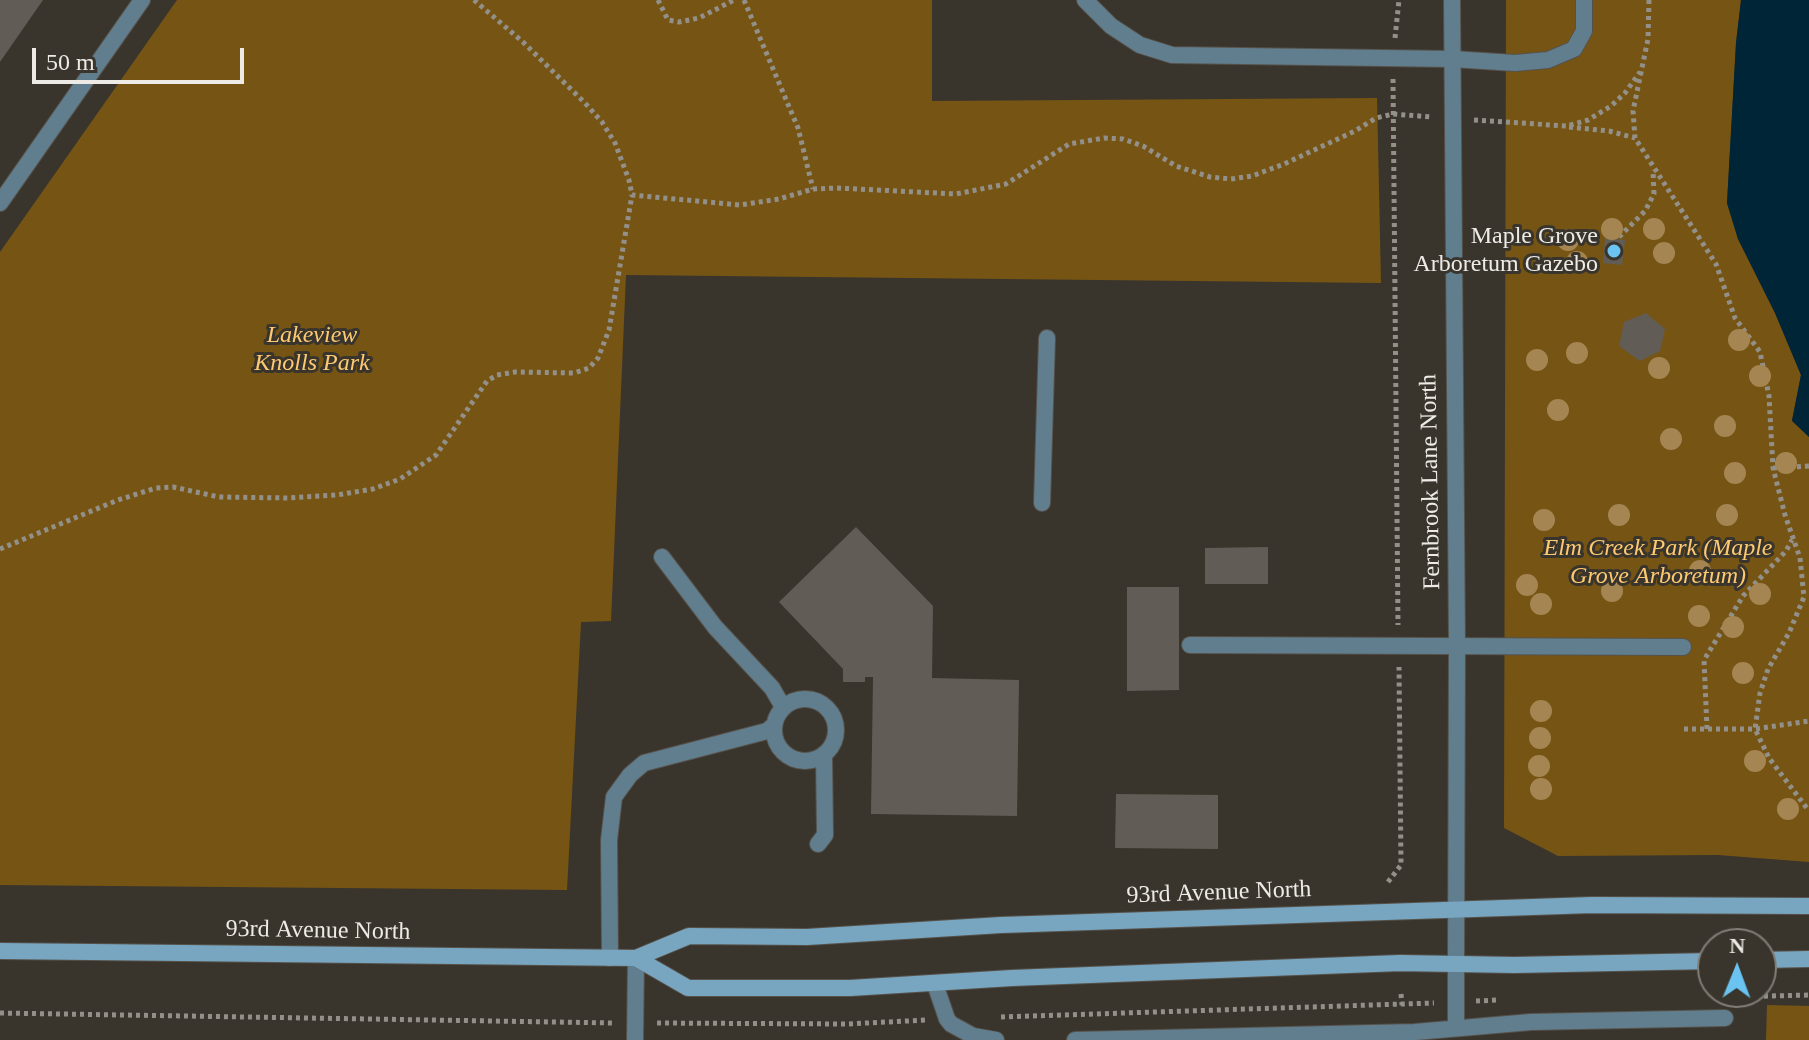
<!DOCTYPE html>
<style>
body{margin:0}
#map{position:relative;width:1809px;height:1040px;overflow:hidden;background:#39352d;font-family:"Times New Roman",serif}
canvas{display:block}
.north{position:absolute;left:1697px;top:928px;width:80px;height:80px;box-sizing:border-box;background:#39352d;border:2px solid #817e77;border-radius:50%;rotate:1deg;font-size:22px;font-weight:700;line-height:32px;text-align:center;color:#eeebe7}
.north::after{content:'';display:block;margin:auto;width:28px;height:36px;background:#6ac3f1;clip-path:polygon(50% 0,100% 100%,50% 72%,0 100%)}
.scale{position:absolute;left:32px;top:48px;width:212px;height:36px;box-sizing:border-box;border:4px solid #eeebe7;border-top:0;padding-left:10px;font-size:24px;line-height:28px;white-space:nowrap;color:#eeebe7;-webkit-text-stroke:6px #39352d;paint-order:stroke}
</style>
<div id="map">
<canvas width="1809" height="1040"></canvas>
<div class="north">N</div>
<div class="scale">50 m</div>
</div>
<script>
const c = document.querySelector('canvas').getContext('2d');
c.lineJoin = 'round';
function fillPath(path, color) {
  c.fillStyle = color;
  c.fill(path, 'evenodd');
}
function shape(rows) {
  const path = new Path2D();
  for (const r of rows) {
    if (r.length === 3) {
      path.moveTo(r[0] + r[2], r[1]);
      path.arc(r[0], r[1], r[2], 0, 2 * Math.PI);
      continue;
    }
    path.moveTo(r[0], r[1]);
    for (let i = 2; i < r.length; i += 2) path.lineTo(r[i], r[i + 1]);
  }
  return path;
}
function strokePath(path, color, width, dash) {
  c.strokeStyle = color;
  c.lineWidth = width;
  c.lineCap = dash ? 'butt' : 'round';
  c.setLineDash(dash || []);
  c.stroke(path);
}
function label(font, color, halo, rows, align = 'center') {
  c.font = font + ' "Times New Roman",serif';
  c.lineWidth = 6;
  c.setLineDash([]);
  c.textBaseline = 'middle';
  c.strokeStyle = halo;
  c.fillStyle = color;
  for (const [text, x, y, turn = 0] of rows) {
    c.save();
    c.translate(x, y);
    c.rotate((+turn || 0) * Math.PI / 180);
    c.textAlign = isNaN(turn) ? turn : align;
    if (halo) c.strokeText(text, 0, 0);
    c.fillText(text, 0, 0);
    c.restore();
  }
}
fillPath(shape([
 [177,0,932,0,932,101,1377,98,1381,283,626,275,611,621,581,622,567,890,0,885,0,252],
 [1506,0,1741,0,1736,43,1727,203,1738,239,1775,313,1801,375,1792,420,1809,437,1809,862,1718,855,1558,856,1504,828],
 [1767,1005,1809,1006,1809,1040,1766,1040]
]), '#765514');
fillPath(shape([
 [1741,0,1809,0,1809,437,1792,421,1801,375,1775,313,1738,239,1727,203,1736,43]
]), '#002537');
fillPath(shape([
 [0,0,43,0,0,62],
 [1605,238,1625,240,1622,265,1603,263],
 [1646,313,1665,329,1660,351,1640,361,1619,346,1624,322],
 [856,527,933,606,932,678,1019,680,1017,816,871,814,873,677,865,677,865,682,843,682,843,669,779,602],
 [1268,547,1268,584,1205,584,1205,548],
 [1127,587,1179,587,1179,690,1127,691],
 [1116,794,1218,795,1218,849,1115,848]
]), '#615c55');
const service = shape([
 [1085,0,1111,26,1140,45,1172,55,1452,59,1515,63,1548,60,1574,49,1584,31,1584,0],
 [1042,503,1047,338],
 [662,557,715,627,772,688,783,707],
 [1190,645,1683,647],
 [805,730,31],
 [818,844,825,835,824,754],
 [610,958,609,840,614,797,630,775,644,763,767,731,774,725]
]);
const minor = shape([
 [0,203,142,0],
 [1456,964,1456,1028],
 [935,984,947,1019,951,1024,973,1036,996,1040],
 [635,1040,636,958],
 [1075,1040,1415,1032,1531,1022,1725,1018]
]);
const tertiary = shape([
 [1452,0,1457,645,1456,964]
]);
const secondary = shape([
 [0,951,636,958,689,936,807,937,1001,925,1592,905,1809,906],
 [636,958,688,988,850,988,1012,978,1400,963,1514,965,1713,961],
 [1761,960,1809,959]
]);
strokePath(service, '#56524b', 18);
strokePath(minor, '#56524b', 18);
strokePath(tertiary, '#56524b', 18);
strokePath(secondary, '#56524b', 18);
strokePath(shape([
 [474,0,523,42,585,103,602,122,615,143,629,180,632,195,740,205,779,199,813,189,837,188,956,194,1006,184,1069,144,1104,138,1123,139,1143,146,1176,166,1210,177,1231,179,1252,176,1284,164,1355,131,1376,118,1393,114,1432,117],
 [658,0,668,20,679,22,699,18,734,0],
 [744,0,798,128,813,189],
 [1649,0,1648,39,1633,111,1635,138,1716,264,1735,318,1760,352,1769,396,1773,468,1785,515,1800,558,1804,597,1789,633,1768,669,1760,693,1755,729,1769,758,1809,811],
 [1395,38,1399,0],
 [1393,79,1398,625],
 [1474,120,1567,126,1588,120,1611,106,1625,93,1640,72],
 [1569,127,1609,131,1635,138],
 [1619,237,1645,211,1654,194,1653,170],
 [1773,468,1809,466],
 [0,549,118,500,156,488,173,487,219,497,289,498,337,495,373,489,400,479,436,455,487,381,497,375,515,372,574,373,589,368,598,358,609,330,632,195],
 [1684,729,1755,729,1809,721],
 [1707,729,1704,660,1743,596,1786,551,1792,540],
 [1388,882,1401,865,1399,667],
 [1401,994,1402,1005],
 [1732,997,1809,995],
 [1476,1001,1498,1000],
 [0,1013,615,1023],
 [1001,1017,1434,1003],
 [657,1023,847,1024,927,1020]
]), '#93908a', 5, [4, 4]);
strokePath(service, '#617e8e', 16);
strokePath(minor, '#617e8e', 16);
strokePath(tertiary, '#617e8e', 16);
strokePath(secondary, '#78a6c0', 16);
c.fillStyle = '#a58652';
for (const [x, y] of [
 [1612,229],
 [1654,229],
 [1568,240],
 [1664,253],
 [1577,262],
 [1739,340],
 [1577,353],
 [1537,360],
 [1659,368],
 [1760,376],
 [1558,410],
 [1725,426],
 [1671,439],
 [1786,463],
 [1735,473],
 [1619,515],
 [1727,515],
 [1544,520],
 [1700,571],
 [1527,585],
 [1612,591],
 [1760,594],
 [1541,604],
 [1699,616],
 [1733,627],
 [1743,673],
 [1541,711],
 [1540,738],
 [1755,761],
 [1539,766],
 [1541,789],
 [1788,809]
]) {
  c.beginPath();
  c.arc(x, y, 11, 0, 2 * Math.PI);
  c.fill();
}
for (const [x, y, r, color] of [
 [1614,251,8,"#6ac3f1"]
]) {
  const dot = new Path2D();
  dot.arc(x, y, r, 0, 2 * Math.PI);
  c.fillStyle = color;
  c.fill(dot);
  strokePath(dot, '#39352d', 3);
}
label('24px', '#eeebe7', '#39352d', [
 ["Maple Grove",1598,237],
 ["Arboretum Gazebo",1598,265]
], 'right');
label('italic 24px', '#fdc971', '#39352d', [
 ["Lakeview",312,336],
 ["Knolls Park",312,364],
 ["Elm Creek Park (Maple",1658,549],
 ["Grove Arboretum)",1658,577]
]);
label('24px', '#eeebe7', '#39352d', [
 ["Fernbrook Lane North",1431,482,-91],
 ["93rd Avenue North",1219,893,-2],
 ["93rd Avenue North",318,931,1]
]);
</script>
